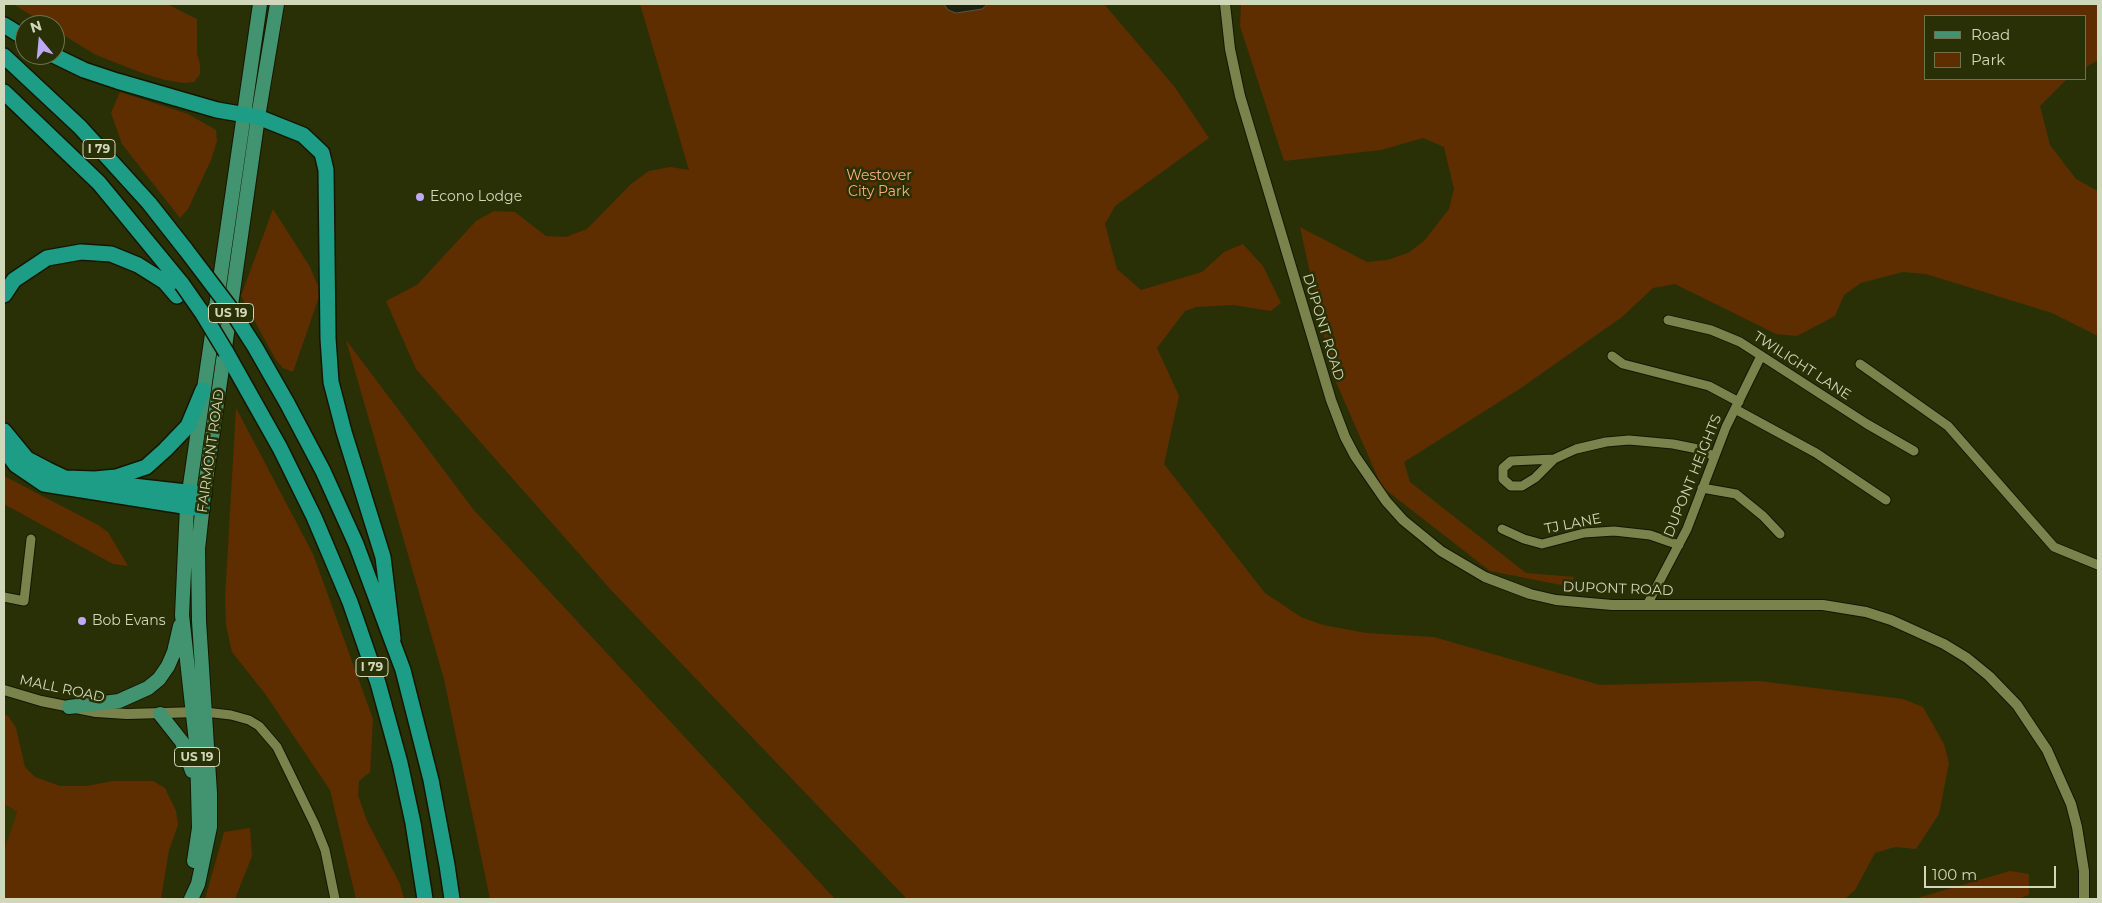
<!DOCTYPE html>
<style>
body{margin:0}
#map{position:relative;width:2102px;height:903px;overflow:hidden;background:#2a3005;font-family:Montserrat,sans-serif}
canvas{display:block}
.frame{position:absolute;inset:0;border:5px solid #d1d7ba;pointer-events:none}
.legend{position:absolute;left:1924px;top:15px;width:162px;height:65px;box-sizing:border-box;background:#2a3005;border:1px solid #6d734d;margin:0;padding:6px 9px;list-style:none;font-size:15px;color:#d1d7ba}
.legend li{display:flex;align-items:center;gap:10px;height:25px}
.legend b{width:25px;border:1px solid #6d734d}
.north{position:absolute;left:15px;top:15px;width:50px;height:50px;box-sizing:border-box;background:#2a3005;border:1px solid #6d734d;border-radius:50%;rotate:343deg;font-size:14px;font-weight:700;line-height:20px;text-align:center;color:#d1d7ba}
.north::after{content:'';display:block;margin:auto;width:18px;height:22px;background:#bea9f4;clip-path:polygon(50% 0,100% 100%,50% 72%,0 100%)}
.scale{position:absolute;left:1924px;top:866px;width:132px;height:22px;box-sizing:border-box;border:2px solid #d1d7ba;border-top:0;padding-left:6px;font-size:15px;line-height:18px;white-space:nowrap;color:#d1d7ba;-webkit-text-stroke:4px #2a3005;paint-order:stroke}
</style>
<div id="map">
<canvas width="2102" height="903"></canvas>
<div class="frame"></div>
<ul class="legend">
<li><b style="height:6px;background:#42936f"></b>Road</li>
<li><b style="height:14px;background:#5e2e00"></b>Park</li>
</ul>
<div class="north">N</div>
<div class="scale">100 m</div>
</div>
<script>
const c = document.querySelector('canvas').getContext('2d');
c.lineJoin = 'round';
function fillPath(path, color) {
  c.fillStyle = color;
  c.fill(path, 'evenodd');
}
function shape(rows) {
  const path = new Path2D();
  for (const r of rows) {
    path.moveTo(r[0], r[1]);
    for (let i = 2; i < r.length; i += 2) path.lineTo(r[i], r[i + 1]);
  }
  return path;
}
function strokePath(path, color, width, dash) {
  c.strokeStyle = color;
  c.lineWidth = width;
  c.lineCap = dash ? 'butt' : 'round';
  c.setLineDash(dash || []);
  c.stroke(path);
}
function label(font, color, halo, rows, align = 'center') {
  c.font = font + ' Montserrat,sans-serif';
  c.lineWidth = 5;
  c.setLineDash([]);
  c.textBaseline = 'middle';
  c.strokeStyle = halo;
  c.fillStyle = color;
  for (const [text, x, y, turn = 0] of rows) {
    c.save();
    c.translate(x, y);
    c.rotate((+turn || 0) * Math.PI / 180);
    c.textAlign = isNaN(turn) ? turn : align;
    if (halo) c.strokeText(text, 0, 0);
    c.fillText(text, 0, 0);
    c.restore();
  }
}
fillPath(shape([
 [4,805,17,812,4,850]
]), '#323805');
fillPath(shape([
 [13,4,167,4,197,19,197,54,200,64,200,74,194,82,184,83,165,80,145,74,96,55,55,30,55,25,47,25],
 [640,4,1104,4,1174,86,1209,138,1115,206,1105,224,1117,269,1141,290,1202,272,1224,252,1243,244,1263,266,1281,303,1271,311,1233,305,1196,307,1185,311,1157,348,1179,396,1164,464,1265,593,1301,617,1323,625,1366,633,1434,637,1600,685,1759,681,1903,699,1923,707,1944,744,1949,763,1939,814,1916,849,1895,847,1875,853,1855,890,1845,899,907,899,611,590,416,369,386,301,417,285,476,221,494,211,515,212,546,236,566,237,587,229,631,184,649,171,670,167,689,170],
 [1241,4,2098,4,2098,60,2086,67,2086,16,1926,16,1926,79,2067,79,2040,106,2050,145,2076,179,2098,191,2098,336,2052,313,1926,274,1903,272,1861,283,1844,295,1835,316,1797,336,1776,334,1675,284,1653,288,1622,317,1518,390,1404,462,1410,482,1526,573,1574,577,1571,587,1490,571,1382,487,1332,373,1300,227,1367,262,1387,260,1408,253,1424,241,1449,209,1454,189,1444,147,1423,138,1381,150,1284,161,1240,26],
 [120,92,188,114,216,130,217,141,211,160,188,209,180,218,122,144,111,113],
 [273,209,310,267,318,286,319,297,293,372,283,368,276,360,241,296],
 [346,340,473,509,835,899,490,899,444,679],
 [236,408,313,554,373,719,370,772,359,781,358,795,367,821,400,884,404,899,356,899,330,790,266,695,232,652,226,625,225,598],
 [4,476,98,525,108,532,128,566,113,564,4,504],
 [4,714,9,717,16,728,25,767,35,777,60,786,87,786,113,781,153,781,165,788,176,811,178,825,169,850,161,899,4,899,4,850,17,812,4,804],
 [250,828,252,856,235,899,205,899,224,832],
 [2010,871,2029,874,2029,895,2018,899,1914,899]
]), '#5e2e00');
const water = shape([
 [944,4,988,4,982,9,956,13,948,10,944,4]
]);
fillPath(water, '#1d200e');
strokePath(water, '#535742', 1);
const minor = shape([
 [1668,320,1711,330,1740,342,1867,424,1914,451],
 [1612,356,1623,364,1709,386,1739,402],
 [1860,364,1948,426,2054,547,2098,565],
 [1735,409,1816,453,1886,500],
 [1554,459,1535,478,1522,486,1511,486,1503,479,1503,468,1511,461,1554,459,1576,449,1606,442,1629,440,1673,444,1698,449,1714,456],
 [1702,488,1736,494,1763,516,1780,534],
 [1502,529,1524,539,1542,544,1584,533,1614,531,1650,535,1679,545],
 [4,597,24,601,31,539],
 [1647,605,1687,529,1726,427,1761,356],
 [205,712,231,715,249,720,259,726,277,747,315,825,325,850,335,899]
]);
const tertiary = shape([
 [1225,4,1230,49,1240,96,1331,400,1345,437,1355,456,1386,501,1403,520,1441,551,1485,577,1530,594,1556,600,1612,605,1823,605,1866,612,1891,620,1944,644,1967,658,1989,676,2017,705,2047,750,2071,804,2077,827,2084,871,2084,899],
 [4,690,41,701,96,712,127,714,199,712]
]);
const primary = shape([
 [69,707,119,701,148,688,159,679,168,666,174,652,180,626],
 [160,714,182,742,192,771],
 [194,861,199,828,197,751,182,615,187,506,260,4],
 [191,899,198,884,210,827,210,793,199,621,198,549,204,494,258,117,277,4]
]);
const motorway = shape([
 [4,25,25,38],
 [53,55,84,70,117,81,217,110,258,117,303,135,322,153,326,170,328,338,331,382,344,432,383,557,393,639],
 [4,56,80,127,149,203,186,250],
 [4,92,99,183,182,284],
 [4,295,14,280,47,258,81,252,111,254,138,265,165,282,177,296],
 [226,352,280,448,314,517,350,602,378,683,400,763,413,823,425,899],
 [287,403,323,471,356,544,403,670,431,780,447,865,452,899],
 [4,431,27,459,48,470,65,478,95,479,116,477,146,467,165,450,188,426,203,390],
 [4,449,16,465,44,484,202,509],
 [106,483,204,494]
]);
strokePath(minor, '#141700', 11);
strokePath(tertiary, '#141700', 12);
strokePath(primary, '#141700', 16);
strokePath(motorway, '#141700', 18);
strokePath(minor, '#7a834c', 9);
strokePath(tertiary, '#7a834c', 10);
strokePath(primary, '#42936f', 14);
strokePath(motorway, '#1d9d86', 15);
const motorwayBridge = shape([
 [186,250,230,308,255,347,287,403],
 [182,284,203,314,226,352]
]);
strokePath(motorwayBridge, '#141700', 18, []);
strokePath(motorwayBridge, '#1d9d86', 15);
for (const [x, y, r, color] of [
 [420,197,5,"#bea9f4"],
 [82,621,5,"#bea9f4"]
]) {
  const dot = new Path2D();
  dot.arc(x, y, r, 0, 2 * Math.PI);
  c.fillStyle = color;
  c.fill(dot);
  strokePath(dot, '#2a3005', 2);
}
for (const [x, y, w] of [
 [99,149,32],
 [231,313,45],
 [372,667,32],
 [197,757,45]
]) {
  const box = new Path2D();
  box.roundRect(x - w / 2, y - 9.5, w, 19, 4);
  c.fillStyle = '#2a3005';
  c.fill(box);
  strokePath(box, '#d1d7ba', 1);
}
label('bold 12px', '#d1d7ba', null, [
 ["I 79",99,149],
 ["US 19",231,313],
 ["I 79",372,667],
 ["US 19",197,757]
]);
label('14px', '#f9af78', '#2a3005', [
 ["Westover",879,176],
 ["City Park",879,192]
]);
label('14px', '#d1d7ba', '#2a3005', [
 ["Econo Lodge",430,197],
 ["Bob Evans",92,621]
], 'left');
label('14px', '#d1d7ba', '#2a3005', [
 ["DUPONT ROAD",1323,327,73],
 ["TWILIGHT LANE",1802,366,33],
 ["FAIRMONT ROAD",211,451,-82],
 ["DUPONT HEIGHTS",1693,476,-68],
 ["TJ LANE",1573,524,-11],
 ["DUPONT ROAD",1618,589,2],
 ["MALL ROAD",62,689,12]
]);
</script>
